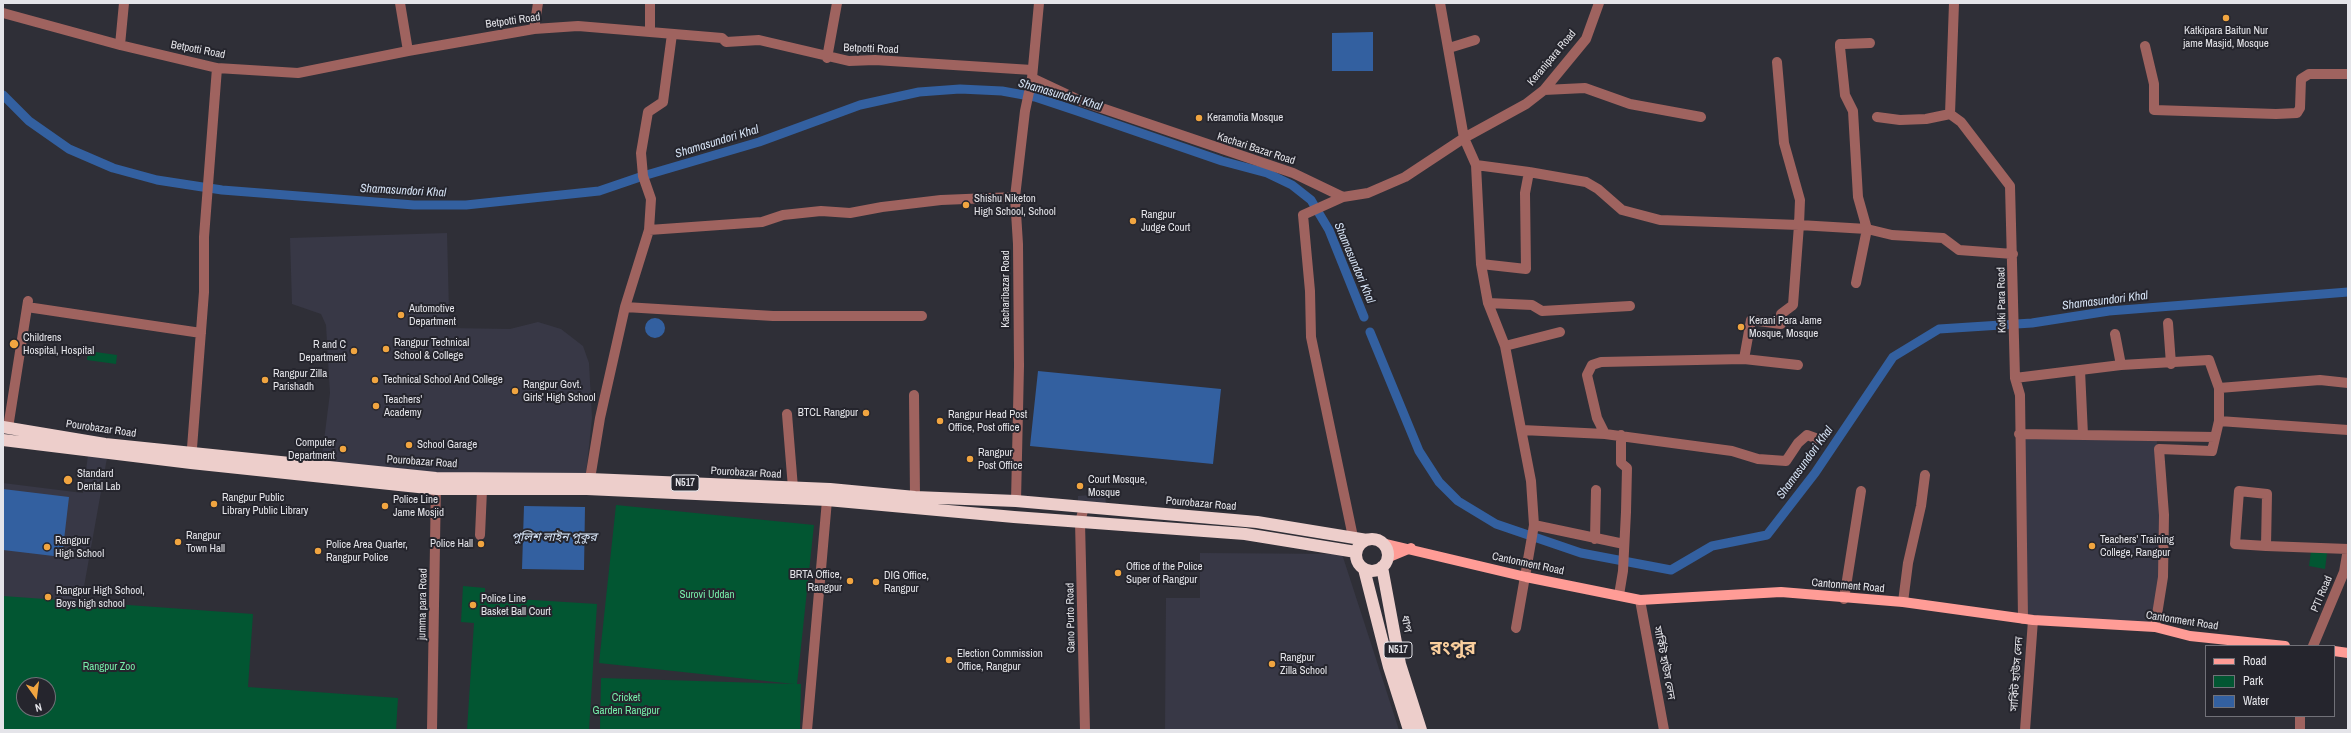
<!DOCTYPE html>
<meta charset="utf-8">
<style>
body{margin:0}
#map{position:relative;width:2351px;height:733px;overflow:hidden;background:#2f2f37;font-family:"Archivo Narrow",sans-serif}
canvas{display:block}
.frame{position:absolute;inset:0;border:4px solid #e4e4e9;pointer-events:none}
.legend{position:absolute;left:2205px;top:645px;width:130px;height:72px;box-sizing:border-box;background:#25252d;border:1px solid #717178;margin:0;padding:5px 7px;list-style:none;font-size:12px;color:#e4e4e9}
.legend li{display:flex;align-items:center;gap:8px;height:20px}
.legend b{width:20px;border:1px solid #717178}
.north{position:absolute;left:16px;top:677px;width:40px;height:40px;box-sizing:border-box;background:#25252d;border:1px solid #717178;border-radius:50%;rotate:166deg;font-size:11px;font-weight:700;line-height:16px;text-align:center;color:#e4e4e9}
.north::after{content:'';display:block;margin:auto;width:14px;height:18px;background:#f1a540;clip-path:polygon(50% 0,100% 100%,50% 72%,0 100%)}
</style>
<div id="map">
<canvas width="2351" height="733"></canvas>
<div class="frame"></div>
<ul class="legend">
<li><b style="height:5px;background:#ff9c96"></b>Road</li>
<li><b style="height:11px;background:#025632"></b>Park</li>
<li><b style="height:11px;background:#3360a0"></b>Water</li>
</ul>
<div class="north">N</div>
</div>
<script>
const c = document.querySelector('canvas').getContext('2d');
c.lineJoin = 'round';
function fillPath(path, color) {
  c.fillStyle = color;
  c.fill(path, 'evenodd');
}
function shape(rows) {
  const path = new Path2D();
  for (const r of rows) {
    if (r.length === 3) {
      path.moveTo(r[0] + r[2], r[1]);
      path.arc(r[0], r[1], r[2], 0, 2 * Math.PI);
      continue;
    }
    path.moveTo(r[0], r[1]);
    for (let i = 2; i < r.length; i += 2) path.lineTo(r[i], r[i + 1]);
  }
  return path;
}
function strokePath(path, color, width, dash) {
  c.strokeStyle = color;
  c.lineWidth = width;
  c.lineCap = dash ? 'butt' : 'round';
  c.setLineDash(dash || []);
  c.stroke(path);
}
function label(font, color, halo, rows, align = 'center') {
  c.font = font + ' "Archivo Narrow","Noto Sans Bengali",sans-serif';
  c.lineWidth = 4;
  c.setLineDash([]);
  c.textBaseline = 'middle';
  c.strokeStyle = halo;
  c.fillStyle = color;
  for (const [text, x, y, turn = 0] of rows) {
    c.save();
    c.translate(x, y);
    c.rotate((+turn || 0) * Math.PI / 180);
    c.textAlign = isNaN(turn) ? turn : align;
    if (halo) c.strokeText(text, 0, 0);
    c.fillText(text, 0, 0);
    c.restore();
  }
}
fillPath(shape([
 [447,233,449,311,447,328,510,329,538,322,561,329,583,346,589,363,592,418,586,474,320,472,330,393,326,325,321,314,292,304,290,238],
 [2022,436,2157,438,2156,470,2162,515,2161,577,2154,623,2024,616],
 [88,455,107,458,80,609,3,602,3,483,83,493],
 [1090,495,1090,498,1105,497,1106,503,1078,505,1078,496],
 [1200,553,1342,554,1399,730,1165,730,1166,598,1200,598]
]), '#383846');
fillPath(shape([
 [88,351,117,355,116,364,87,360],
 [616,505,814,525,797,684,801,684,800,730,600,730,601,678,794,684,599,663],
 [2311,551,2327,553,2325,569,2309,566],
 [463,586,485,588,485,597,597,604,589,730,467,730,474,623,461,622],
 [3,596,253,614,248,687,398,698,396,730,3,730],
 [24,685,48,685,48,709,24,709]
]), '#025632');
fillPath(shape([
 [1373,32,1373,71,1332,71,1332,33],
 [655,328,10],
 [1038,371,1221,389,1213,464,1030,446],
 [3,489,69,497,62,557,3,550],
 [524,506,585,507,584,570,522,569]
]), '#3360a0');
strokePath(shape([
 [3,95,29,121,69,149,113,168,157,180,222,190,414,205,466,205,599,191,643,176,759,142,860,105,919,92,960,89,1002,91,1035,97,1077,111,1222,161,1267,173,1292,185,1311,200,1329,230,1364,317],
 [1370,332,1419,451,1439,482,1458,501,1496,524,1581,553,1671,570,1712,546,1767,535,1815,473,1893,357,1939,329,2032,323,2109,311,2348,292]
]), '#3360a0', 9);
strokePath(shape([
 [400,3,408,51],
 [1440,3,1464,138,1476,165,1481,264,1488,303,1505,346,1531,481,1534,525,1516,628],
 [1954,3,1950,114,1961,122,2010,186,2015,378,2020,395,2023,619],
 [3,13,120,45,217,68,298,73,408,51,534,29,578,26,722,38,726,42,759,40,849,61,875,60,1032,70],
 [534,29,538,3],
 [650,32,650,3],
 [1870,43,1844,44,1840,44,1840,47,1845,95,1853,111,1858,197,1867,229,1892,235,1943,238,1959,250,2013,254],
 [120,45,124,3],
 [2145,46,2154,84,2154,110,2276,114,2297,113,2300,108,2301,79,2309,74,2348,74],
 [1449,48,1475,40],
 [827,58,837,3],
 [1032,78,1081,101,1293,173,1343,197,1368,193,1405,177,1464,138,1526,104,1544,90,1586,39,1599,3],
 [1544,90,1585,88,1630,104,1701,117],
 [1877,117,1900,120,1926,119,1950,114],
 [1476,165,1529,172,1586,182,1598,189,1622,210,1660,220,1799,225,1800,200,1784,143,1777,62],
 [1343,197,1303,215,1310,291,1311,337,1353,537],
 [649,230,762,222,783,215,821,211,850,213,882,207,941,200,1015,197],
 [1481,264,1526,269,1525,193,1529,172],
 [1488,303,1532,305,1542,311,1630,306],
 [27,307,201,333],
 [625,307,773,316,922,316],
 [2168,323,2171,364],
 [2115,334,2121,365],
 [1505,346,1560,332],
 [1744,359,1751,320,1781,324,1781,314,1793,305,1799,225,1867,229,1856,283],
 [2080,370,2083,435],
 [2015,378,2121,365,2209,360,2219,388,2219,421],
 [2219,388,2320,380,2348,383],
 [914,395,915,497],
 [787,414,793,488],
 [8,428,28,301],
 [1522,430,1605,434,1597,418,1587,375,1592,365,1601,362,1744,359,1798,365],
 [1605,434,1732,451,1758,459,1786,461,1798,443,1807,435,1821,440],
 [2019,434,2215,437],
 [191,461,204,292,204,237,217,68],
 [590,479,600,418,625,307,649,230,651,199,643,176,641,153,648,112,663,102,672,34],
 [1016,501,1019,366,1018,244,1015,197,1025,111,1032,78,1039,3],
 [1084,507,1080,522,1085,730],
 [1534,525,1624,544],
 [480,535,482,490],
 [1595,539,1596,490],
 [2266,546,2267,494,2239,491,2235,544,2266,546,2348,549],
 [1619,595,1623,571,1626,512,1627,468,1621,463,1621,435],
 [1844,599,1861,491],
 [1640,600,1664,730],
 [1903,602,1908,563,1921,506,1925,475],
 [2155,627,2163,577,2164,515,2159,449,2212,451,2219,421,2348,430],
 [2313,646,2344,572,2348,549],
 [2300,716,2300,730],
 [432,730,436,482],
 [807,730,827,500],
 [2025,730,2033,620]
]), '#9f635f', 10);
strokePath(shape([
 [1382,543,1526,577,1640,600,1781,592,1903,602,2033,620,2155,627,2190,636,2285,646],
 [1387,558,1411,548],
 [2334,651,2348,653]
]), '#ff9c96', 10);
strokePath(shape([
 [3,427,105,444,436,478,590,479,830,489,915,497,1016,501,1257,522,1367,540],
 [3,440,191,463,437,489,587,489,827,500,1014,517,1245,534,1356,552],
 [1372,555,16],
 [1382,567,1400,664,1421,730],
 [1364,569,1389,667,1409,730]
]), '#edcecb', 12);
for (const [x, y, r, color] of [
 [2226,18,4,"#f1a540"],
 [1199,118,4,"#f1a540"],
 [966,205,4,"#f1a540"],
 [1133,221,4,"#f1a540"],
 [401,315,4,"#f1a540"],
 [1741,327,4,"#f1a540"],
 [14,344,5,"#f1a540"],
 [386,349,4,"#f1a540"],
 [354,351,4,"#f1a540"],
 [265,380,4,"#f1a540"],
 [375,380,4,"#f1a540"],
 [515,391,4,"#f1a540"],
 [376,406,4,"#f1a540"],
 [866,413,4,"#f1a540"],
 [940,421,4,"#f1a540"],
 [409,445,4,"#f1a540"],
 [343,449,4,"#f1a540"],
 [970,459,4,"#f1a540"],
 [68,480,5,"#f1a540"],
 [1080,486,4,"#f1a540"],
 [214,504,4,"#f1a540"],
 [385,506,4,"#f1a540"],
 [178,542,4,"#f1a540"],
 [481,544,4,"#f1a540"],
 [2092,546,4,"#f1a540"],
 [47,547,4,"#f1a540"],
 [318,551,4,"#f1a540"],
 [1118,573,4,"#f1a540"],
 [850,581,4,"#f1a540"],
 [876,582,4,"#f1a540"],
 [48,597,4,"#f1a540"],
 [473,605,4,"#f1a540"],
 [949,660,4,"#f1a540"],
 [1272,664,4,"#f1a540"]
]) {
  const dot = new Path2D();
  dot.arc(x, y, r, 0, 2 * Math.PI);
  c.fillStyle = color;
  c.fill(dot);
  strokePath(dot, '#25252d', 1.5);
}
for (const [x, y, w] of [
 [685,483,28],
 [1398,650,28]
]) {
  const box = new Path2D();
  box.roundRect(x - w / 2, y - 8, w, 16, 3);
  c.fillStyle = '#25252d';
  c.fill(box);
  strokePath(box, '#e4e4e9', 1);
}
label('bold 10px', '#e4e4e9', null, [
 ["N517",685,483],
 ["N517",1398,650]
]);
label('11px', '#e4e4e9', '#25252d', [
 ["Betpotti Road",513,21,-8],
 ["Betpotti Road",871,49,2],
 ["Betpotti Road",198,50,11],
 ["Keranipara Road",1552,58,-50],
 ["Kachari Bazar Road",1256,149,18],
 ["Kacharibazar Road",1006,289,-90],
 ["Kotki Para Road",2002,300,-91],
 ["Pourobazar Road",101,429,8],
 ["Pourobazar Road",422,462,4],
 ["Pourobazar Road",746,473,3],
 ["Pourobazar Road",1201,504,5],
 ["Cantonment Road",1528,564,12],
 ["Cantonment Road",1848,586,5],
 ["PTI Road",2322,594,-67],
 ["jumma para Road",423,604,-89],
 ["Gano Purto Road",1071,618,-91],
 ["Cantonment Road",2182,621,9],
 ["ধাপ",1406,624,79],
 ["সার্কিট হাউস লেন",1664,663,79],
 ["সার্কিট হাউস লেন",2017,674,-86]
]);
label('11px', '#e4e4e9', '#25252d', [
 ["Katkipara Baitun Nur",2226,31,"center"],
 ["jame Masjid, Mosque",2226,44,"center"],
 ["Keramotia Mosque",1207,118],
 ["Shishu Niketon",974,199],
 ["High School, School",974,212],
 ["Rangpur",1141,215],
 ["Judge Court",1141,228],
 ["Automotive",409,309],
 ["Department",409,322],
 ["Kerani Para Jame",1749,321],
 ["Mosque, Mosque",1749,334],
 ["Childrens",23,338],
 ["Hospital, Hospital",23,351],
 ["Rangpur Technical",394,343],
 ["School & College",394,356],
 ["R and C",346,345,"right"],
 ["Department",346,358,"right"],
 ["Rangpur Zilla",273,374],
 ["Parishadh",273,387],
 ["Technical School And College",383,380],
 ["Rangpur Govt.",523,385],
 ["Girls' High School",523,398],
 ["Teachers'",384,400],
 ["Academy",384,413],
 ["BTCL Rangpur",858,413,"right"],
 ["Rangpur Head Post",948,415],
 ["Office, Post office",948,428],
 ["Computer",335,443,"right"],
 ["Department",335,456,"right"],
 ["School Garage",417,445],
 ["Rangpur",978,453],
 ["Post Office",978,466],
 ["Standard",77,474],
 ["Dental Lab",77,487],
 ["Court Mosque,",1088,480],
 ["Mosque",1088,493],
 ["Rangpur Public",222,498],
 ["Library Public Library",222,511],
 ["Police Line",393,500],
 ["Jame Mosjid",393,513],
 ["Rangpur",186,536],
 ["Town Hall",186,549],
 ["Teachers' Training",2100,540],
 ["College, Rangpur",2100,553],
 ["Rangpur",55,541],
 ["High School",55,554],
 ["Police Hall",473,544,"right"],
 ["Police Area Quarter,",326,545],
 ["Rangpur Police",326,558],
 ["Office of the Police",1126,567],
 ["Super of Rangpur",1126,580],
 ["BRTA Office,",842,575,"right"],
 ["Rangpur",842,588,"right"],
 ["DIG Office,",884,576],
 ["Rangpur",884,589],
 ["Rangpur High School,",56,591],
 ["Boys high school",56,604],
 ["Police Line",481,599],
 ["Basket Ball Court",481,612],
 ["Election Commission",957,654],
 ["Office, Rangpur",957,667],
 ["Rangpur",1280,658],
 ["Zilla School",1280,671]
], 'left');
label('11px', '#7ea', '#25252d', [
 ["Surovi Uddan",707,595],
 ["Rangpur Zoo",109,667],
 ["Cricket",626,698],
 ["Garden Rangpur",626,711]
]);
label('italic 12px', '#d5e2f4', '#25252d', [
 ["Shamasundori Khal",1060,95,16],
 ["Shamasundori Khal",717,142,-17],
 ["Shamasundori Khal",403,191,3],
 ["Shamasundori Khal",1354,263,67],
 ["Shamasundori Khal",2105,301,-7],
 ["Shamasundori Khal",1805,463,-54],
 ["পুলিশ লাইন পুকুর",554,538]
]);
label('bold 19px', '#f9ce9d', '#25252d', [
 ["রংপুর",1453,649]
]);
</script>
